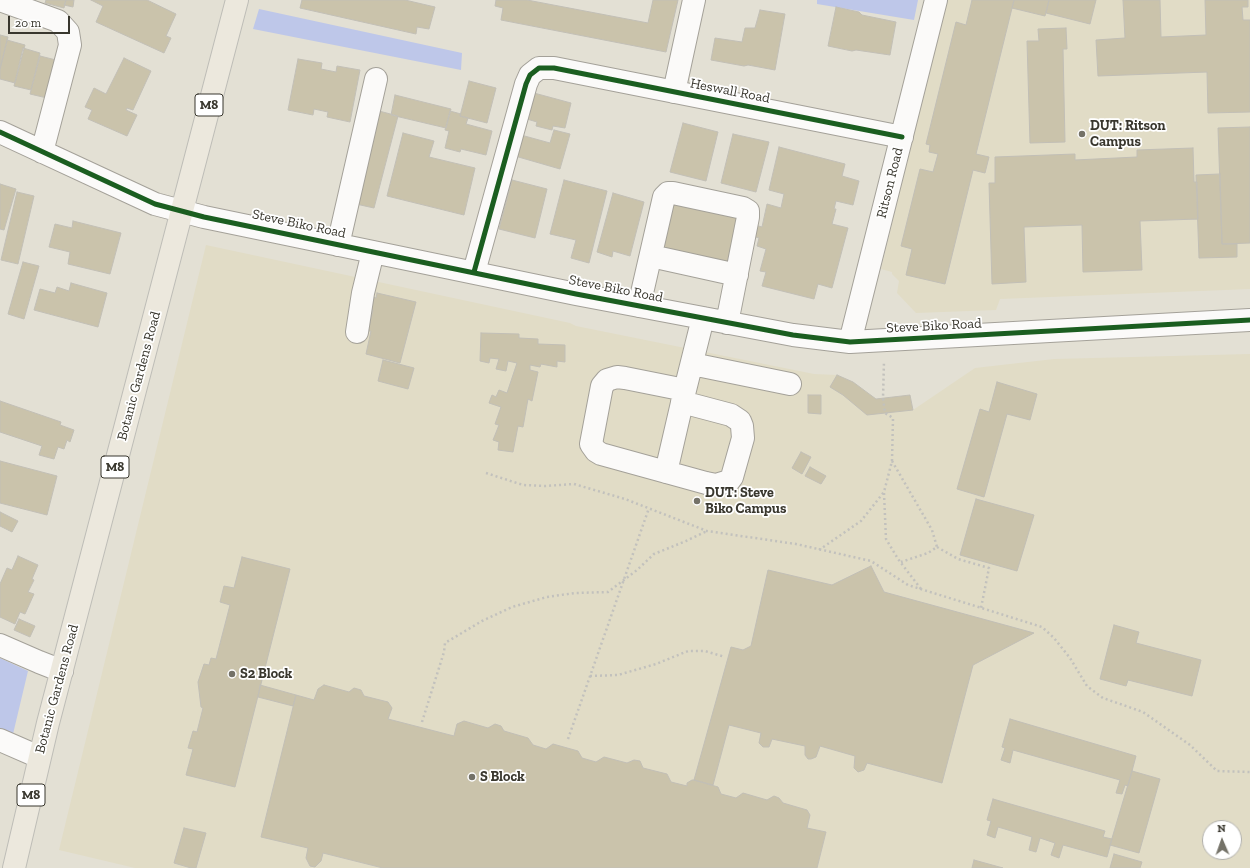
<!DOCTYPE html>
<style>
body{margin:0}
#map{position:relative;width:1250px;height:868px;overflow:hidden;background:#e3e0d4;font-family:"Zilla Slab",serif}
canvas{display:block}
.north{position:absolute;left:1202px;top:820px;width:40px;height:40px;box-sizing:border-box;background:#fff;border:1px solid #b0afab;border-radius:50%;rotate:358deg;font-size:11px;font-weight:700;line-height:16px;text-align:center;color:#39372e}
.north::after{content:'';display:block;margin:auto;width:14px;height:18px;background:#747268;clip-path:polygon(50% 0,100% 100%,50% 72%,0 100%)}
.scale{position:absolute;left:8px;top:16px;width:62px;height:18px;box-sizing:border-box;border:2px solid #39372e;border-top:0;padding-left:5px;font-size:12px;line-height:14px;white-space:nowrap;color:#39372e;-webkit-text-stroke:3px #fff;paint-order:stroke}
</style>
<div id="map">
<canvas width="1250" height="868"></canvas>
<div class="north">N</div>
<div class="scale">20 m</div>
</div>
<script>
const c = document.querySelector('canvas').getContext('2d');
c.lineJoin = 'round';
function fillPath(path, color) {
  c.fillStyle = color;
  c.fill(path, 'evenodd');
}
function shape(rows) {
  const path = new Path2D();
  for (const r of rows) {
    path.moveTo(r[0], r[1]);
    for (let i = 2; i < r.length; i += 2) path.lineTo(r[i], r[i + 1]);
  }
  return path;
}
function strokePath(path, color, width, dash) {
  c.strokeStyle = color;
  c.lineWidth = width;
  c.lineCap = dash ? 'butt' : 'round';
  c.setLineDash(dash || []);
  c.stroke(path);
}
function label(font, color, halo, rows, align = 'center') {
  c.font = font + ' "Zilla Slab",serif';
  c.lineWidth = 3.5;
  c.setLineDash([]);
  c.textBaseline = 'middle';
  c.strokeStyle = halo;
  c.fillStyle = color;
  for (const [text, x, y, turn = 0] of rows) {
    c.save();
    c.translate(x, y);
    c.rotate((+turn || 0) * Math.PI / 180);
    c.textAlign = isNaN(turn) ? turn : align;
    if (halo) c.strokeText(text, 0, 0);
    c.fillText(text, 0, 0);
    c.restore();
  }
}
fillPath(shape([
 [947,0,1250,0,1250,289,1000,299,996,310,916,313,897,293,899,281,892,274,892,272,881,269],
 [206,245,570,323,576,326,814,374,837,375,853,382,876,399,910,395,913,410,975,368,1054,359,1250,354,1250,868,135,868,59,850],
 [1210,828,1234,828,1234,852,1210,852]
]), '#e1dcc6');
fillPath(shape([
 [817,0,918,0,914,20,817,4],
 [259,9,462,53,461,70,253,29],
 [0,658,28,671,13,734,0,732]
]), '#bec7e9');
const building = shape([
 [46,0,66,0,64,8,45,3,46,0],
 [66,0,74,0,73,7,64,5,66,0],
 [91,0,147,0,176,14,166,36,171,38,164,53,96,22,103,6,91,0],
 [302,0,405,0,435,7,429,29,417,27,416,34,300,8,302,0],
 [496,0,527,0,648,23,653,0,678,0,666,52,501,20,503,8,495,6,496,0],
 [972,0,1014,0,976,154,989,157,985,173,973,170,945,284,906,275,912,249,901,246,920,169,933,172,938,154,929,152,930,145,926,144,956,22,966,25,972,0],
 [1014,0,1049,0,1045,16,1012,8,1014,0],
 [1049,0,1096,0,1090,24,1046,13,1049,0],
 [1123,0,1160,0,1161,37,1206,35,1205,0,1248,0,1248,7,1242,7,1243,20,1250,20,1250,112,1208,113,1207,72,1098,76,1096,40,1125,38,1123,0],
 [836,7,859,12,862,15,896,22,890,55,856,50,852,51,828,46,836,7],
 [760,10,785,14,775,70,748,65,744,66,711,60,715,38,742,42,745,28,755,28,760,10],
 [1066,28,1067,49,1063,49,1065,142,1030,143,1027,41,1039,41,1038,29,1066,28],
 [0,35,8,37,0,69,0,35],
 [7,40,25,45,15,83,0,79,0,69,7,40],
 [23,48,40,53,31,90,14,86,23,48],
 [40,56,56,60,47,98,30,94,40,56],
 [124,58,151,71,133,110,127,108,126,110,137,115,127,136,88,119,92,110,85,107,94,88,106,94,124,58],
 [298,59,322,63,321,69,336,72,337,66,360,70,350,122,327,117,328,112,314,109,313,115,288,110,298,59],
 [469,81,496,88,487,123,460,116,469,81],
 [534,93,571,103,565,128,553,126,552,130,536,126,537,122,527,119,534,93],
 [395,95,451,109,446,128,391,115,395,95],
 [379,111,398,116,374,208,356,204,379,111],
 [450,111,461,114,460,116,468,118,466,124,492,131,486,155,461,149,460,152,445,148,449,131,445,130,450,111],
 [683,123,718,132,706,181,670,172,683,123],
 [1250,127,1250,243,1222,244,1218,128,1250,127],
 [554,130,570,134,560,169,515,156,521,135,550,143,554,130],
 [403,133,434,141,429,157,475,168,464,215,387,196,403,133],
 [733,134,769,142,756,192,721,183,733,134],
 [779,147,845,164,842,176,859,181,853,205,836,201,834,209,836,209,832,224,848,228,832,288,818,284,814,299,762,286,766,272,760,271,766,249,757,246,759,238,752,236,755,225,762,227,767,204,781,208,784,194,769,190,779,147],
 [1193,148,1194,182,1197,182,1198,219,1140,221,1142,270,1083,272,1082,225,1024,227,1026,282,992,284,989,183,995,183,995,157,1075,154,1075,160,1137,157,1137,150,1193,148],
 [1220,174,1222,244,1237,244,1237,257,1199,258,1196,175,1220,174],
 [512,180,547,189,535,238,499,229,512,180],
 [564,180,607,191,589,263,571,258,576,240,550,234,564,180],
 [0,184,16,189,4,230,0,229,0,184],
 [17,192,34,196,18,264,1,260,17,192],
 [613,193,644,202,630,256,613,251,612,257,597,252,613,193],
 [669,197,745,213,735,263,658,247,669,197],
 [73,221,121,233,110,274,68,264,70,252,49,247,55,224,72,228,73,221],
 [23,262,39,266,24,319,8,314,23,262],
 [71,283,107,293,98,327,34,310,40,289,55,293,57,287,69,291,71,283],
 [377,293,416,302,400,363,366,354,371,331,368,331,373,310,362,307,365,295,376,298,377,293],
 [481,333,519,334,519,338,538,339,538,344,565,345,565,362,557,361,557,367,541,364,540,367,530,365,530,370,538,372,532,401,528,399,523,427,518,426,513,452,498,450,499,442,493,440,499,425,495,424,501,407,489,403,492,395,496,397,499,390,507,393,517,363,508,361,506,371,496,369,499,359,490,358,489,363,480,361,481,333],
 [383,360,414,368,408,389,378,381,383,360],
 [837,375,853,382,876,399,910,395,913,410,867,415,843,395,830,387,837,375],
 [997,382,1037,394,1030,420,1007,414,984,497,957,489,980,409,989,412,997,382],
 [808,395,821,395,821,414,808,413,808,395],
 [0,401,61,422,60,425,74,430,70,442,67,440,64,449,58,447,54,459,39,455,42,446,0,432,0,401],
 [801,452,811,457,802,474,792,468,801,452],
 [0,461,57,476,47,515,0,503,0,461],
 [810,467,826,476,821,484,805,476,810,467],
 [976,499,1034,515,1017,571,960,555,976,499],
 [0,512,18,521,12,532,0,526,0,512],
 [18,556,38,565,32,579,34,580,28,592,34,594,25,614,20,612,15,624,0,617,0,584,7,568,12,570,18,556],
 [242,557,290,569,235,787,186,775,193,749,188,748,193,731,197,732,203,708,201,707,198,682,204,664,209,665,211,658,216,659,230,605,220,602,224,586,234,588,242,557],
 [871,566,884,592,1034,633,973,665,942,783,867,763,864,770,858,772,854,768,855,756,820,746,816,757,811,759,808,759,805,755,805,746,772,739,769,747,763,747,759,743,761,733,729,725,713,785,694,780,731,647,743,650,751,646,768,570,832,585,871,566],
 [19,619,35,626,30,637,14,630,19,619],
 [1114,625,1139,632,1136,643,1201,660,1192,696,1128,680,1126,686,1100,679,1114,625],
 [260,685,296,695,293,706,258,697,260,685],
 [324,685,349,692,354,688,361,690,364,696,388,702,392,708,388,719,454,736,457,724,464,721,488,728,495,724,501,726,504,731,528,738,533,745,546,749,553,744,578,751,582,758,596,762,604,757,627,763,634,760,640,761,643,768,667,774,671,782,687,786,687,783,692,780,694,780,718,787,721,794,736,798,743,793,767,800,774,796,779,798,783,803,807,810,810,815,807,828,826,832,817,868,383,868,323,853,321,861,315,867,310,866,306,858,308,848,261,837,296,695,314,700,318,689,324,685],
 [1010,719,1136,756,1128,786,1125,785,1122,794,1116,793,1120,780,1013,750,1010,763,1001,760,1005,748,1002,747,1010,719],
 [1132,771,1160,779,1139,853,1110,845,1132,771],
 [993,799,1105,831,1103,837,1112,839,1107,857,1063,845,1059,858,1051,855,1055,843,1040,838,1036,852,1029,850,1032,837,998,827,995,838,987,835,991,821,987,820,993,799],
 [184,828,206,833,196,868,191,868,174,863,184,828],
 [1114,854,1142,862,1140,868,1110,868,1114,854],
 [974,860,1003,868,972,868,974,860]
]);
fillPath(building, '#cac3ab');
strokePath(building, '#c2bfb6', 1);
const minor = shape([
 [0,0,58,21,68,32,70,45,42,152],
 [674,92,694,0],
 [0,132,155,204,204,217,576,294,793,335,850,342,1250,320],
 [338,245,376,79],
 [651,256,737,275],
 [474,272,526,84,530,75,539,68,554,68,902,137],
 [639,306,664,197,668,193,673,193,743,208,748,211,748,217,727,323],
 [357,332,363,293,373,252],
 [850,342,936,0],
 [692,364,790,384],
 [682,402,731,415,740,421,742,426,743,438,732,477,729,481,716,485,706,483,601,454,596,451,591,444,602,386,607,380,617,377,625,378,685,390],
 [666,472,685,390,703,318],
 [0,645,39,662,62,671],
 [0,740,39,757]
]);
const major = shape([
 [14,868,48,723,237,0]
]);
strokePath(minor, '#a4a199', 24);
strokePath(major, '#bebdb7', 24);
strokePath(shape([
 [892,461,932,530,937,547,928,553,901,562],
 [486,473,523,485,545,486,574,484,625,499,707,531,796,544,871,561,908,585,1042,627,1054,638,1070,658,1087,686,1103,698,1143,712,1190,745,1217,771,1250,772],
 [884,493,886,539,898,559,921,589],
 [937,547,958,559,989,568,981,608],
 [819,550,861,521,884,492,892,461,893,418,885,413,883,398,884,361],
 [590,676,618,675,656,664,688,651,705,651,725,657],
 [422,722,444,652,445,643,482,621,512,607,547,597,575,593,608,592,637,570,654,554,686,541,707,531],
 [568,739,649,508]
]), '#c2c1bd', 2.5, [2, 3]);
strokePath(minor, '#fbfaf9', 22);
strokePath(major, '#ece8dd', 22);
strokePath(shape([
 [0,132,155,204,204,217,576,294,793,335,850,342,1250,320],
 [474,272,526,84,530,75,539,68,554,68,902,137]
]), '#1b5e20', 5);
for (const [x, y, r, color] of [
 [1082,134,4,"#747268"],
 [697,501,4,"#747268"],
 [232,674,4,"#747268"],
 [472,777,4,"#747268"]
]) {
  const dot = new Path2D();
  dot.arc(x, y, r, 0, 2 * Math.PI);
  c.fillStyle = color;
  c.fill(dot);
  strokePath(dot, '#fff', 1.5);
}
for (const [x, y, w] of [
 [209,105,28],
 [115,467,28],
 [31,795,28]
]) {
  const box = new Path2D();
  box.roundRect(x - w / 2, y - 11, w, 22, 3);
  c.fillStyle = '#fff';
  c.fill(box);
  strokePath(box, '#39372e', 1);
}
label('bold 13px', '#39372e', null, [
 ["M8",209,105],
 ["M8",115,467],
 ["M8",31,795]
]);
label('14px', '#39372e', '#fff', [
 ["Heswall Road",730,91,11],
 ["Ritson Road",890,183,-76],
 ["Steve Biko Road",299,224,12],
 ["Steve Biko Road",616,289,11],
 ["Steve Biko Road",934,326,-3],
 ["Botanic Gardens Road",139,376,-75],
 ["Botanic Gardens Road",57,689,-75]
]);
label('bold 14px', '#39372e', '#fff', [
 ["DUT: Ritson",1090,126],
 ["Campus",1090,142],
 ["DUT: Steve",705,493],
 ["Biko Campus",705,509],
 ["S2 Block",240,674],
 ["S Block",480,777]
], 'left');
</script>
